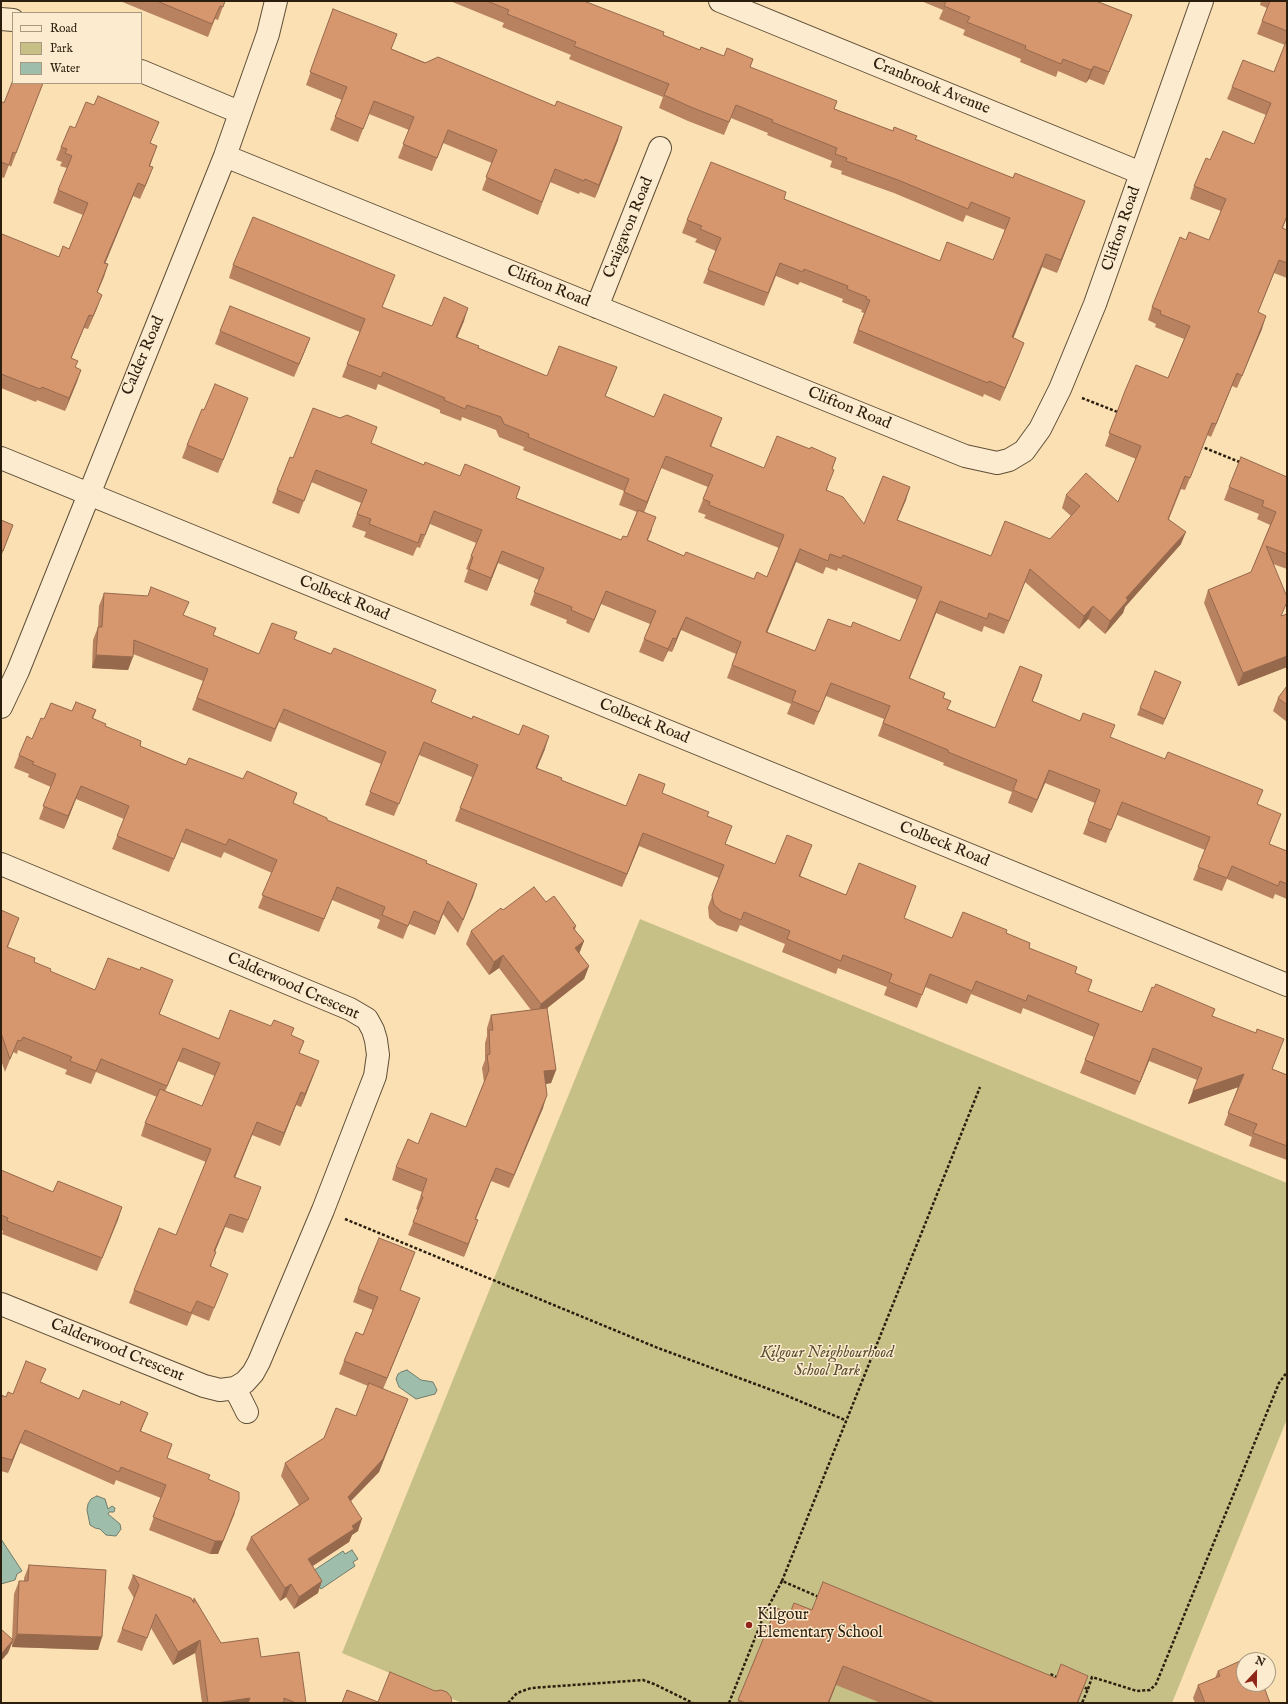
<!DOCTYPE html>
<style>
body{margin:0}
#map{position:relative;width:1288px;height:1704px;overflow:hidden;background:#fae0b3;font-family:"IM FELL English",serif}
canvas{display:block}
.frame{position:absolute;inset:0;border:2px solid #2b1e0e;pointer-events:none}
.legend{position:absolute;left:12px;top:12px;width:130px;height:72px;box-sizing:border-box;background:#fcebce;border:1px solid #a89981;margin:0;padding:5px 7px;list-style:none;font-size:12px;color:#2b1e0e}
.legend li{display:flex;align-items:center;gap:8px;height:20px}
.legend b{width:20px;border:1px solid #a89981}
.north{position:absolute;left:1236px;top:1652px;width:40px;height:40px;box-sizing:border-box;background:#fcebce;border:1px solid #a89981;border-radius:50%;rotate:22deg;font-size:11px;font-weight:700;line-height:16px;text-align:center;color:#2b1e0e}
.north::after{content:'';display:block;margin:auto;width:14px;height:18px;background:#8f2418;clip-path:polygon(50% 0,100% 100%,50% 72%,0 100%)}
</style>
<div id="map">
<canvas width="1288" height="1704"></canvas>
<div class="frame"></div>
<ul class="legend">
<li><b style="height:5px;background:#fcebce"></b>Road</li>
<li><b style="height:11px;background:#c6c087"></b>Park</li>
<li><b style="height:11px;background:#9ebdab"></b>Water</li>
</ul>
<div class="north">N</div>
</div>
<script>
const c = document.querySelector('canvas').getContext('2d');
c.lineJoin = 'round';
function fillPath(path, color) {
  c.fillStyle = color;
  c.fill(path, 'evenodd');
}
function shape(rows) {
  const path = new Path2D();
  for (const r of rows) {
    path.moveTo(r[0], r[1]);
    for (let i = 2; i < r.length; i += 2) path.lineTo(r[i], r[i + 1]);
  }
  return path;
}
function strokePath(path, color, width, dash) {
  c.strokeStyle = color;
  c.lineWidth = width;
  c.lineCap = dash ? 'butt' : 'round';
  c.setLineDash(dash || []);
  c.stroke(path);
}
function label(font, color, halo, rows, align = 'center') {
  c.font = font + ' "IM FELL English",serif';
  c.lineWidth = 3;
  c.setLineDash([]);
  c.textBaseline = 'middle';
  c.strokeStyle = halo;
  c.fillStyle = color;
  for (const [text, x, y, turn = 0] of rows) {
    c.save();
    c.translate(x, y);
    c.rotate((+turn || 0) * Math.PI / 180);
    c.textAlign = isNaN(turn) ? turn : align;
    if (halo) c.strokeText(text, 0, 0);
    c.fillText(text, 0, 0);
    c.restore();
  }
}
fillPath(shape([
 [640,919,1287,1183,1287,1419,1172,1703,462,1703,342,1653]
]), '#c6c087');
const water = shape([
 [407,1370,421,1380,433,1382,437,1390,435,1394,416,1399,399,1387,396,1379,398,1374,401,1372,407,1370],
 [97,1496,105,1499,108,1509,112,1506,115,1508,114,1512,109,1512,108,1514,120,1524,121,1529,116,1536,106,1535,100,1529,95,1528,90,1525,87,1510,88,1504,91,1499,97,1496],
 [1,1539,22,1571,17,1574,15,1580,1,1584,1,1539],
 [352,1550,358,1559,353,1562,355,1566,321,1589,310,1573,343,1551,345,1554,352,1550]
]);
fillPath(water, '#9ebdab');
strokePath(water, '#707d6c', 1);
const minor = shape([
 [720,1,1141,173],
 [1,19,13,20],
 [141,71,239,112],
 [225,156,965,456,997,463,1009,460,1024,451,1040,429,1060,389,1095,304,1202,1],
 [597,307,660,148],
 [1,458,1287,985],
 [1,707,18,671,225,156,268,34,276,1],
 [1,864,350,1009,367,1019,373,1030,376,1040,378,1055,375,1076,323,1210,259,1362,253,1373,245,1382,235,1388,247,1412],
 [1,1304,204,1386,220,1390,235,1388]
]);
strokePath(minor, '#5f4e37', 24);
strokePath(shape([
 [1082,398,1120,413],
 [1200,446,1242,463],
 [345,1219,658,1348,785,1395,845,1420],
 [782,1581,980,1087],
 [1048,1678,1050,1674,1059,1678],
 [1080,1686,1088,1689,1082,1703],
 [1088,1689,1092,1677,1137,1691,1150,1690,1156,1684,1279,1383,1287,1372],
 [508,1703,517,1693,531,1688,643,1680,654,1684,693,1703],
 [729,1703,765,1613,782,1581,819,1597]
]), '#2b1e0e', 2.5, [3, 2]);
strokePath(minor, '#fcebce', 22);
fillPath(shape([
 [120,1,225,1,218,20,215,19,208,37],
 [450,1,584,1,663,35,700,50,724,56,753,59,750,67,835,109,915,139,1013,178,1085,201,1057,273,1042,267,1013,338,1019,356,1000,401,984,394,983,397,853,343,864,313,861,312,862,310,842,302,843,299,800,282,798,285,776,276,764,306,703,283,716,251,695,242,697,239,682,233,687,220,784,199,940,261,993,260,1005,230,966,215,963,222,894,193,841,174,842,171,830,167,832,161,767,135,768,133,731,118,724,135,688,121,659,108,663,97,569,59,571,55,502,27,504,23],
 [921,1,1096,1,1132,15,1104,85,1089,79,1086,83,1058,71,1056,77,1020,62,1021,59,963,35,965,30,939,19,943,10],
 [1261,1,1287,1,1287,217,1283,228,1287,230,1287,278,1274,273,1258,312,1262,329,1237,388,1232,386,1211,437,1207,435,1185,490,1181,489,1169,519,1181,544,1125,607,1123,613,1105,634,1088,619,1079,629,1025,582,1004,634,984,626,982,632,936,613,910,678,944,698,948,709,995,728,1042,675,1032,702,1258,805,1276,827,1269,844,1287,851,1287,899,1275,894,1273,899,1227,879,1222,891,1193,880,1205,850,1117,815,1106,843,1083,834,1095,803,1045,783,1032,813,1008,803,1012,792,943,765,944,763,878,736,884,719,826,696,814,725,787,714,791,704,727,678,736,654,681,630,672,652,668,651,663,662,639,652,650,624,601,604,589,633,566,623,567,620,530,605,539,580,498,563,487,591,464,582,468,570,466,569,476,543,430,524,420,548,417,547,413,556,364,537,366,532,352,527,361,503,311,482,299,514,272,503,277,490,293,458,371,443,424,465,516,498,621,540,627,537,637,512,619,505,624,491,523,450,524,447,499,437,496,430,462,417,461,421,440,413,440,410,378,384,376,390,342,377,360,332,229,278,233,265,390,288,382,307,432,326,464,321,457,337,478,348,547,376,617,367,605,397,654,417,722,418,711,447,764,468,832,469,827,490,864,524,906,500,897,520,991,556,1050,539,1071,516,1062,508,1066,495,1118,502,1136,459,1105,446,1125,391,1168,378,1184,339,1155,327,1156,324,1148,320,1152,307,1186,240,1209,240,1221,211,1190,199,1194,186,1210,160,1254,144,1266,115,1227,99,1232,87,1274,72,1285,45,1257,34,1267,8,1260,5],
 [661,468,708,487,698,512,706,515,704,518,779,548,767,577,754,579,684,556,648,540,652,530,644,512],
 [796,562,823,574,826,567,837,571,838,568,917,600,900,641,851,627,815,651,767,632],
 [333,9,392,49,618,140,595,198,580,192,579,194,550,182,538,215,482,190,492,163,443,143,432,171,398,158,409,130,369,114,358,142,330,130,342,100,306,85],
 [43,83,11,167,9,165,4,178,1,177,1,101,4,103],
 [94,105,159,122,150,143,157,146,150,166,148,180,140,199,133,196,105,263,108,264,97,293,97,308,88,329,84,328,71,358,75,367,81,370,65,411,37,400,36,402,1,388,1,237,59,257,69,249,83,215,53,203,58,190,67,168,60,166,62,162,56,160,61,147,75,128],
 [220,331,310,338,294,377,215,344],
 [204,410,243,411,218,473,182,458,187,445],
 [1287,477,1287,569,1273,564,1282,616,1287,614,1287,667,1238,686,1204,603,1208,590,1251,572,1270,525,1257,519,1259,514,1224,500,1229,487],
 [1,520,13,525,1,557],
 [104,593,184,616,213,635,259,654,294,639,331,654,436,690,431,702,545,749,537,768,561,780,626,806,662,793,707,816,726,844,775,864,807,858,800,876,846,895,916,886,904,919,952,938,1006,933,1029,948,1075,973,1092,980,1088,991,1142,1012,1213,1016,1272,1069,1287,1075,1287,1160,1249,1146,1252,1137,1224,1125,1238,1087,1188,1104,1197,1080,1149,1061,1135,1095,1080,1073,1094,1037,1023,1008,1021,1014,971,994,967,1004,925,987,917,1008,884,995,887,987,838,968,836,974,782,952,785,944,740,925,737,932,717,925,709,918,708,907,719,878,639,846,622,887,455,821,472,777,419,755,394,816,365,805,381,764,279,722,271,742,192,710,203,681,133,654,128,670,92,668,93,640,98,627,99,606],
 [1181,682,1163,725,1137,715,1140,708],
 [1287,686,1287,722,1273,711,1278,698],
 [96,710,93,719,105,726,140,746,186,765,293,803,327,820,426,863,477,884,458,933,443,914,435,935,409,924,403,939,377,928,380,920,332,900,319,932,258,908,272,873,224,852,221,858,181,842,169,872,112,849,124,819,76,799,64,829,39,819,51,787,28,777,29,774,14,768,19,755,32,739,44,719,72,711],
 [546,902,576,926,575,930,584,941,579,953,589,966,584,979,547,1008,556,1070,551,1083,546,1084,543,1108,509,1188,491,1181,476,1219,478,1220,464,1257,408,1235,418,1210,416,1209,422,1192,392,1180,396,1167,418,1144,466,1127,484,1082,482,1068,485,1060,485,1043,487,1036,487,1028,491,1015,531,1010,499,968,489,975,466,944,471,931,503,910],
 [1,910,14,931,8,947,50,972,95,990,168,993,159,1015,219,1039,291,1036,304,1041,299,1053,314,1074,301,1107,296,1105,280,1146,252,1135,235,1177,256,1200,243,1233,225,1227,215,1251,211,1267,223,1286,209,1321,192,1314,187,1326,129,1303,134,1290,176,1235,206,1162,141,1136,145,1123,157,1097,96,1072,91,1084,65,1074,67,1070,18,1050,17,1054,13,1052,5,1072,1,1060],
 [178,1061,215,1076,202,1106,165,1091],
 [1,1170,53,1192,122,1207,97,1271,2,1234,3,1231,1,1230],
 [415,1252,400,1290,415,1311,383,1389,408,1399,379,1472,351,1501,358,1531,352,1535,349,1542,313,1566,318,1593,294,1609,286,1597,280,1601,246,1549,251,1537,299,1505,281,1476,285,1463,324,1438,356,1416,368,1386,339,1374,344,1361,363,1335,373,1310,353,1302,358,1289],
 [41,1382,79,1399,120,1405,148,1413,141,1431,167,1458,208,1479,235,1513,218,1554,210,1554,149,1530,161,1498,116,1480,114,1485,20,1443,8,1473,1,1471,1,1395,6,1397],
 [29,1565,102,1637,98,1650,12,1647,12,1643,8,1653,12,1639,14,1594,19,1581,24,1581,24,1578],
 [133,1575,193,1601,194,1598,221,1643,261,1657,306,1703,202,1703,195,1653,173,1665,151,1628,142,1651,117,1642,134,1598,128,1588],
 [776,1608,790,1613,812,1610,1056,1678,1088,1676,1078,1703,881,1703,836,1685,829,1703,737,1703],
 [1218,1671,1270,1703,1195,1703,1193,1698,1198,1685,1215,1678]
]), '#b8815f');
fillPath(shape([
 [1132,15,1127,28,1104,85,1109,72],
 [1094,66,1089,79,1086,83,1091,70],
 [622,127,618,140,595,198,599,185],
 [153,167,148,180,140,199,145,186],
 [138,183,133,196,100,276,104,263],
 [1085,201,1080,214,1057,273,1061,260],
 [1046,254,1042,267,1008,351,1012,337],
 [1279,260,1274,273,1253,325,1258,312],
 [108,264,104,277,92,305,97,292],
 [102,295,97,308,88,329,93,316],
 [468,308,464,321,452,350,456,337],
 [89,315,84,328,66,371,71,358],
 [1266,316,1262,329,1237,388,1242,376],
 [310,338,305,351,294,377,299,364],
 [1024,343,1019,356,1000,401,1005,388],
 [617,367,612,380,600,409,605,396],
 [81,370,77,382,65,411,69,398],
 [1237,373,1232,386,1211,437,1216,424],
 [248,398,243,411,218,473,223,460],
 [1212,423,1207,435,1185,490,1190,478],
 [666,456,661,468,643,515,647,502],
 [910,487,906,500,892,533,897,520],
 [1186,532,1181,544,1125,607,1123,613,1105,634,1110,621,1126,598],
 [800,549,796,562,762,645,766,632],
 [502,551,498,563,487,591,491,578],
 [1030,569,1025,582,1004,634,1009,621],
 [606,591,601,604,589,633,594,620],
 [940,601,936,613,904,691,909,678],
 [1093,606,1088,619,1079,629,1084,616],
 [686,617,681,630,672,652,676,639],
 [673,638,668,651,663,662,668,649],
 [96,655,133,657,128,670,92,668],
 [1287,656,1287,667,1238,686,1243,673],
 [1042,675,1038,688,1027,714],
 [549,736,545,749,532,780,536,768],
 [1049,770,1045,783,1032,813,1037,800],
 [81,786,76,799,64,829,68,816],
 [643,833,639,846,622,887,627,874],
 [812,845,807,858,795,889,799,876],
 [477,884,473,897,458,933,463,920],
 [448,901,443,914,435,935,439,922],
 [584,941,579,954,575,948],
 [503,955,499,968,489,975,494,962],
 [589,966,584,979,536,1017,541,1004],
 [183,1048,178,1061,162,1099,167,1086],
 [1153,1048,1149,1061,1135,1095,1140,1082],
 [319,1061,314,1074,301,1107,305,1094],
 [556,1070,551,1083,540,1085,544,1071],
 [1244,1074,1239,1087,1188,1104,1193,1091],
 [301,1092,296,1105,280,1146,284,1133],
 [547,1095,543,1108,509,1188,514,1175],
 [257,1122,252,1135,230,1190,234,1177],
 [496,1168,491,1181,470,1232,475,1219],
 [122,1207,118,1220,97,1271,102,1258],
 [230,1214,225,1227,210,1264,214,1251],
 [478,1220,473,1233,464,1257,468,1244],
 [420,1298,415,1311,382,1391,387,1378],
 [408,1399,379,1472,343,1509,348,1497],
 [25,1430,20,1443,8,1473,12,1460],
 [239,1500,218,1554,210,1554,215,1541],
 [362,1519,358,1531,352,1535,349,1542,303,1572,308,1559,352,1526],
 [322,1581,318,1593,294,1609,299,1597],
 [291,1584,286,1597,280,1601,285,1588],
 [17,1634,102,1637,98,1650,12,1647],
 [13,1640,8,1653,1,1661,1,1654],
 [200,1640,195,1653,173,1665,178,1652],
 [843,1666,836,1685,829,1703,828,1703],
 [1088,1676,1081,1695,1078,1703,1077,1703],
 [250,1698,249,1703,216,1703]
]), '#96694d');
const building = shape([
 [157,1,225,1,223,7,220,6,212,24,157,1],
 [487,1,584,1,664,32,663,35,700,50,701,47,724,56,727,48,753,59,750,67,837,101,834,109,893,131,894,127,917,136,915,139,1013,178,1015,173,1085,201,1061,260,1046,254,1012,337,1024,343,1005,388,989,381,988,383,858,330,870,300,866,299,867,297,847,289,848,286,804,269,803,272,780,263,768,293,708,270,721,238,700,229,702,226,687,220,711,162,786,192,784,199,940,261,947,242,993,260,1010,218,971,202,968,209,898,180,846,161,847,158,835,154,837,148,772,122,773,120,736,105,729,122,693,108,664,95,669,84,574,46,576,42,507,14,509,10,487,1],
 [946,1,1096,1,1132,15,1109,72,1094,66,1091,70,1063,59,1061,64,1025,49,1026,46,967,22,970,17,944,6,946,1],
 [1270,1,1287,1,1287,31,1262,21,1270,1],
 [333,9,397,34,391,49,425,63,438,57,555,106,557,101,622,127,599,185,585,179,584,181,555,169,542,202,486,177,497,150,448,130,437,158,403,144,414,117,374,101,363,129,335,117,347,87,310,72,333,9],
 [1287,39,1287,216,1282,228,1287,230,1287,263,1279,260,1258,312,1266,316,1242,376,1237,373,1216,424,1212,423,1190,478,1185,476,1168,519,1186,532,1126,598,1128,600,1110,621,1093,606,1084,616,1030,569,1009,621,989,613,987,619,940,601,909,678,945,693,943,698,951,701,947,709,995,728,1020,666,1042,675,1032,701,1080,721,1083,713,1115,725,1110,737,1165,759,1168,752,1263,790,1257,804,1281,814,1269,844,1287,851,1287,884,1280,881,1278,886,1232,866,1227,878,1198,867,1210,837,1122,802,1111,830,1088,821,1100,790,1049,770,1037,800,1013,790,1017,780,948,752,948,750,883,723,890,706,831,683,819,712,792,701,796,691,732,665,741,642,686,617,676,639,673,638,668,649,644,639,656,611,606,591,594,620,571,610,572,607,534,592,544,568,502,551,491,578,469,569,473,557,471,556,482,530,434,511,425,535,421,534,418,543,369,524,371,519,357,514,367,490,316,470,304,501,277,490,290,457,293,458,313,408,340,418,347,415,377,427,371,443,424,465,425,462,460,476,465,464,520,487,516,498,621,540,623,536,627,537,638,510,656,517,647,540,684,556,686,552,754,579,757,572,767,577,784,535,709,505,710,502,703,499,713,475,666,456,647,502,624,492,629,479,528,437,529,434,504,424,501,417,467,405,465,409,444,400,445,398,383,372,381,377,347,364,365,319,233,265,253,217,395,275,382,307,432,326,444,297,468,308,456,337,479,346,478,348,547,376,559,346,617,367,605,396,654,417,664,394,722,418,710,446,764,468,777,436,810,449,811,447,836,458,832,469,834,470,826,490,843,497,864,524,883,476,910,487,897,520,991,556,1005,521,1050,539,1080,506,1066,495,1086,473,1118,502,1141,446,1109,433,1125,391,1136,365,1168,378,1190,326,1160,314,1161,311,1152,307,1180,237,1186,240,1189,232,1209,240,1226,199,1194,186,1206,158,1210,160,1223,131,1254,144,1271,103,1232,87,1243,60,1274,72,1287,39],
 [800,549,828,561,830,554,841,558,843,555,922,587,900,641,853,622,851,627,828,619,815,651,766,632,800,549],
 [13,80,13,83,43,83,16,153,13,152,9,165,1,162,1,101,4,103,13,80],
 [98,96,159,122,150,143,157,146,149,166,153,167,145,186,138,183,104,263,108,264,97,292,102,295,93,316,89,315,71,358,78,361,75,367,81,370,69,398,42,387,40,389,1,374,1,237,2,234,59,257,63,246,69,249,88,203,58,190,72,156,65,153,67,149,61,147,70,126,75,128,86,102,94,105,98,96],
 [230,306,310,338,299,364,220,331,230,306],
 [215,384,248,398,223,460,187,445,202,409,204,410,215,384],
 [1241,457,1287,477,1287,554,1266,546,1287,597,1287,602,1281,616,1287,614,1287,656,1243,673,1208,590,1251,572,1276,512,1262,506,1264,501,1229,487,1241,457],
 [1,520,13,525,3,551,1,550,1,520],
 [151,587,189,602,183,615,216,628,213,635,259,654,272,623,297,632,294,639,331,654,334,648,436,690,431,702,472,719,473,716,519,735,523,725,549,736,536,768,562,778,561,780,626,806,639,774,665,784,662,793,709,812,707,816,732,826,725,844,775,864,787,835,812,845,799,876,846,895,859,863,916,886,904,918,952,938,963,912,1007,930,1006,933,1030,943,1029,948,1077,967,1075,973,1092,980,1088,991,1142,1012,1152,987,1154,988,1156,984,1215,1009,1212,1016,1256,1033,1257,1029,1284,1039,1272,1069,1287,1075,1287,1146,1253,1133,1257,1124,1228,1113,1244,1074,1193,1091,1202,1068,1153,1048,1140,1082,1085,1060,1099,1024,1028,995,1026,1001,976,981,972,991,930,974,922,995,889,982,892,974,843,955,841,961,787,939,790,931,744,912,741,920,722,912,714,905,712,895,724,865,643,833,627,874,460,808,478,765,424,742,399,804,370,792,386,752,284,709,275,729,197,698,208,669,134,640,133,657,96,655,98,627,102,627,104,593,148,596,151,587],
 [1155,671,1181,682,1165,719,1140,708,1155,671],
 [1287,686,1287,705,1278,698,1287,686],
 [76,702,96,710,92,718,106,724,105,726,141,741,140,746,186,765,189,758,243,779,247,771,297,793,293,803,327,818,327,820,427,861,426,863,477,884,463,920,448,901,439,922,414,911,408,926,382,915,385,907,337,887,324,919,262,895,277,860,229,839,226,845,186,829,174,859,117,836,129,806,81,786,68,816,43,806,56,774,32,764,34,762,19,755,27,736,32,739,41,718,44,719,51,703,72,711,76,702],
 [534,887,546,902,554,896,576,926,573,928,584,941,575,948,589,966,541,1004,503,955,494,962,471,931,501,908,503,910,534,887],
 [1,910,19,918,7,947,35,958,34,962,51,969,50,971,95,990,108,958,140,970,141,967,173,980,159,1014,219,1039,230,1010,271,1026,274,1020,294,1028,291,1035,304,1041,299,1053,319,1061,305,1094,301,1092,284,1133,257,1122,234,1177,261,1187,248,1220,230,1214,214,1251,216,1252,210,1266,228,1274,214,1308,197,1301,191,1313,134,1290,159,1228,176,1235,211,1149,145,1123,160,1089,202,1106,220,1063,183,1048,167,1086,101,1059,96,1071,70,1061,72,1057,23,1037,21,1041,18,1040,10,1059,1,1033,1,910],
 [547,1008,556,1070,544,1071,547,1095,514,1175,496,1168,475,1219,478,1220,468,1244,413,1222,423,1197,421,1196,427,1179,396,1167,408,1139,418,1144,431,1113,466,1127,489,1070,487,1055,490,1054,489,1030,493,1030,491,1015,547,1008],
 [1,1170,53,1192,58,1181,122,1207,102,1258,7,1221,8,1218,1,1215,1,1170],
 [379,1238,415,1252,400,1290,420,1298,387,1378,344,1361,356,1332,363,1335,378,1297,358,1289,379,1238],
 [26,1361,46,1369,40,1382,79,1399,83,1390,120,1405,121,1401,148,1413,140,1431,172,1444,167,1458,210,1475,208,1479,239,1492,239,1500,223,1541,215,1541,153,1517,166,1485,121,1467,119,1472,25,1430,12,1460,1,1457,1,1395,6,1397,8,1392,13,1394,26,1361],
 [369,1383,408,1399,383,1459,348,1497,362,1519,352,1526,354,1529,308,1559,322,1581,299,1597,291,1584,285,1588,251,1537,309,1499,285,1463,324,1438,336,1408,356,1416,369,1383],
 [29,1565,106,1570,102,1637,17,1634,19,1581,28,1581,29,1565],
 [133,1575,191,1598,194,1603,194,1598,221,1643,258,1638,261,1657,299,1652,306,1703,296,1703,284,1698,284,1703,248,1703,250,1698,216,1703,208,1703,200,1640,178,1652,156,1614,147,1638,122,1629,139,1585,133,1575],
 [823,1582,1056,1678,1061,1664,1088,1676,1077,1703,935,1703,843,1666,828,1703,746,1703,738,1700,776,1608,790,1613,794,1603,812,1610,823,1582],
 [1,1629,13,1640,1,1654,1,1629],
 [1251,1656,1253,1660,1244,1660,1244,1684,1263,1684,1270,1703,1205,1703,1198,1685,1220,1676,1218,1671,1251,1656],
 [390,1672,435,1691,441,1690,447,1692,451,1697,452,1703,342,1703,347,1690,378,1702,390,1672]
]);
fillPath(building, '#d6966e');
strokePath(building, '#96694d', 1);
for (const [x, y, r, color] of [
 [749,1625,4,"#8f2418"]
]) {
  const dot = new Path2D();
  dot.arc(x, y, r, 0, 2 * Math.PI);
  c.fillStyle = color;
  c.fill(dot);
  strokePath(dot, '#fcebce', 1.5);
}
label('16px', '#2b1e0e', '#fcebce', [
 ["Cranbrook Avenue",931,87,22],
 ["Craigavon Road",629,228,-68],
 ["Clifton Road",1122,229,-71],
 ["Clifton Road",548,287,22],
 ["Calder Road",144,356,-67],
 ["Clifton Road",849,409,22],
 ["Colbeck Road",344,599,22],
 ["Colbeck Road",644,722,22],
 ["Colbeck Road",944,845,22],
 ["Calderwood Crescent",293,987,24],
 ["Calderwood Crescent",117,1351,22]
]);
label('italic 16px', '#5a4f32', '#fcebce', [
 ["Kilgour Neighbourhood",827,1354],
 ["School Park",827,1372]
]);
label('16px', '#2b1e0e', '#fcebce', [
 ["Kilgour",757,1616],
 ["Elementary School",757,1634]
], 'left');
</script>
